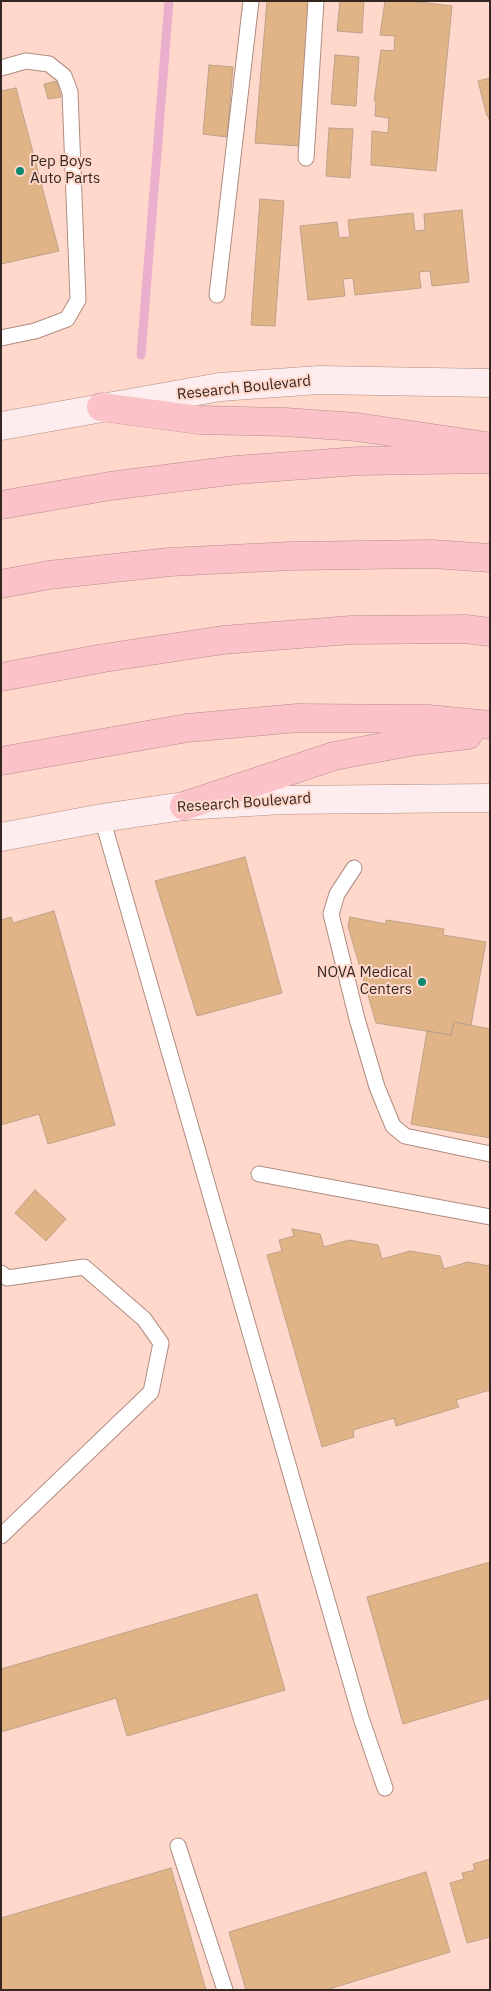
<!DOCTYPE html>
<style>
body{margin:0}
#map{position:relative;width:491px;height:1991px;overflow:hidden;background:#ffd8cb;font-family:"IBM Plex Sans",sans-serif}
canvas{display:block}
.frame{position:absolute;inset:0;border:2px solid #342621;pointer-events:none}
</style>
<div id="map">
<canvas width="491" height="1991"></canvas>
<div class="frame"></div>
</div>
<script>
const c = document.querySelector('canvas').getContext('2d');
c.lineJoin = 'round';
function shape(rows) {
  const path = new Path2D();
  for (const r of rows) {
    path.moveTo(r[0], r[1]);
    for (let i = 2; i < r.length; i += 2) path.lineTo(r[i], r[i + 1]);
  }
  return path;
}
function strokePath(path, color, width, dash) {
  c.strokeStyle = color;
  c.lineWidth = width;
  c.lineCap = dash ? 'butt' : 'round';
  c.setLineDash(dash || []);
  c.stroke(path);
}
function fillPath(path, color) {
  c.fillStyle = color;
  c.fill(path, 'evenodd');
}
function label(font, color, halo, rows, align = 'center') {
  c.font = font + ' "IBM Plex Sans",sans-serif';
  c.lineWidth = 4;
  c.setLineDash([]);
  c.textBaseline = 'middle';
  c.strokeStyle = halo;
  c.fillStyle = color;
  for (const [text, x, y, turn = 0] of rows) {
    c.save();
    c.translate(x, y);
    c.rotate((+turn || 0) * Math.PI / 180);
    c.textAlign = isNaN(turn) ? turn : align;
    if (halo) c.strokeText(text, 0, 0);
    c.fillText(text, 0, 0);
    c.restore();
  }
}
strokePath(shape([
 [141,355,169,1]
]), '#eaafcd', 9);
const building = shape([
 [267,1,311,1,299,146,255,143,267,1],
 [340,1,364,1,362,33,337,31,340,1],
 [385,1,411,1,452,6,436,171,371,165,372,131,388,133,389,118,375,116,376,101,374,101,381,50,394,51,395,36,380,35,385,1],
 [335,55,359,57,356,106,331,104,335,55],
 [209,65,233,67,227,137,203,134,209,65],
 [490,78,490,122,488,116,487,116,478,81,490,78],
 [57,81,61,97,48,99,44,84,57,81],
 [16,88,59,251,1,264,1,91,16,88],
 [329,128,353,129,350,178,326,176,329,128],
 [260,199,284,201,275,326,251,325,260,199],
 [462,210,469,282,432,286,430,271,419,272,421,288,355,295,353,278,343,279,345,296,308,300,300,226,337,222,339,238,350,237,348,220,413,213,415,231,425,230,424,214,462,210],
 [245,857,282,993,197,1016,155,881,245,857],
 [54,911,115,1125,48,1144,39,1114,1,1125,1,920,11,917,13,923,54,911],
 [350,917,386,924,386,920,444,929,443,935,486,942,471,1025,454,1022,451,1035,376,1023,348,926,350,917],
 [454,1022,490,1029,490,1138,411,1124,427,1031,451,1035,454,1022],
 [35,1190,66,1219,46,1241,15,1213,35,1190],
 [292,1229,320,1234,324,1247,349,1240,378,1245,382,1259,410,1251,440,1256,444,1269,468,1262,490,1266,490,1390,456,1400,459,1407,396,1426,394,1418,353,1430,354,1437,322,1447,267,1255,282,1251,279,1240,294,1236,292,1229],
 [490,1562,490,1698,403,1724,367,1597,490,1562],
 [257,1594,285,1690,127,1736,116,1698,1,1732,1,1669,257,1594],
 [490,1859,490,1937,467,1943,450,1883,464,1879,462,1873,475,1870,473,1864,490,1859],
 [171,1868,206,1990,1,1990,1,1918,171,1868],
 [426,1872,450,1952,326,1990,246,1990,229,1932,426,1872]
]);
fillPath(building, '#e1b488');
strokePath(building, '#bca288', 1);
const service = shape([
 [1,68,26,61,49,64,64,76,70,92,78,300,67,319,35,331,1,338],
 [306,158,316,1],
 [217,295,251,1],
 [102,818,361,1718,385,1788],
 [354,868,337,894,331,914,357,1019,377,1087,393,1126,405,1136,490,1154],
 [259,1174,490,1217],
 [1,1273,7,1278,84,1267,144,1319,161,1343,151,1392,1,1536],
 [178,1846,225,1990]
]);
const secondary = shape([
 [1,426,220,387,319,380,490,383],
 [1,837,102,818,184,806,282,800,490,798]
]);
const motorway = shape([
 [101,407,199,420,285,422,357,427,486,446],
 [1,505,110,486,236,470,359,461,490,459],
 [1,584,49,575,170,562,291,556,432,554,490,558],
 [1,677,104,658,223,640,351,630,466,629,490,632],
 [1,761,187,728,297,718,429,719,490,725],
 [184,806,334,756,415,741,468,735]
]);
strokePath(service, '#af8c80', 17);
strokePath(secondary, '#af8c80', 29);
strokePath(motorway, '#b58c8e', 29);
strokePath(service, '#fff', 15);
strokePath(secondary, '#feedee', 28);
strokePath(motorway, '#fbc3c8', 28);
for (const [x, y, r, color] of [
 [20,171,5,"#0c8a6e"],
 [422,982,5,"#0c8a6e"]
]) {
  const dot = new Path2D();
  dot.arc(x, y, r, 0, 2 * Math.PI);
  c.fillStyle = color;
  c.fill(dot);
  strokePath(dot, '#ffd8cb', 2);
}
label('15px', '#342621', '#ffd8cb', [
 ["Pep Boys",30,162],
 ["Auto Parts",30,179],
 ["NOVA Medical",412,973,"right"],
 ["Centers",412,990,"right"]
], 'left');
label('15px', '#342621', '#ffd8cb', [
 ["Research Boulevard",244,388,-6],
 ["Research Boulevard",244,803,-4]
]);
</script>
